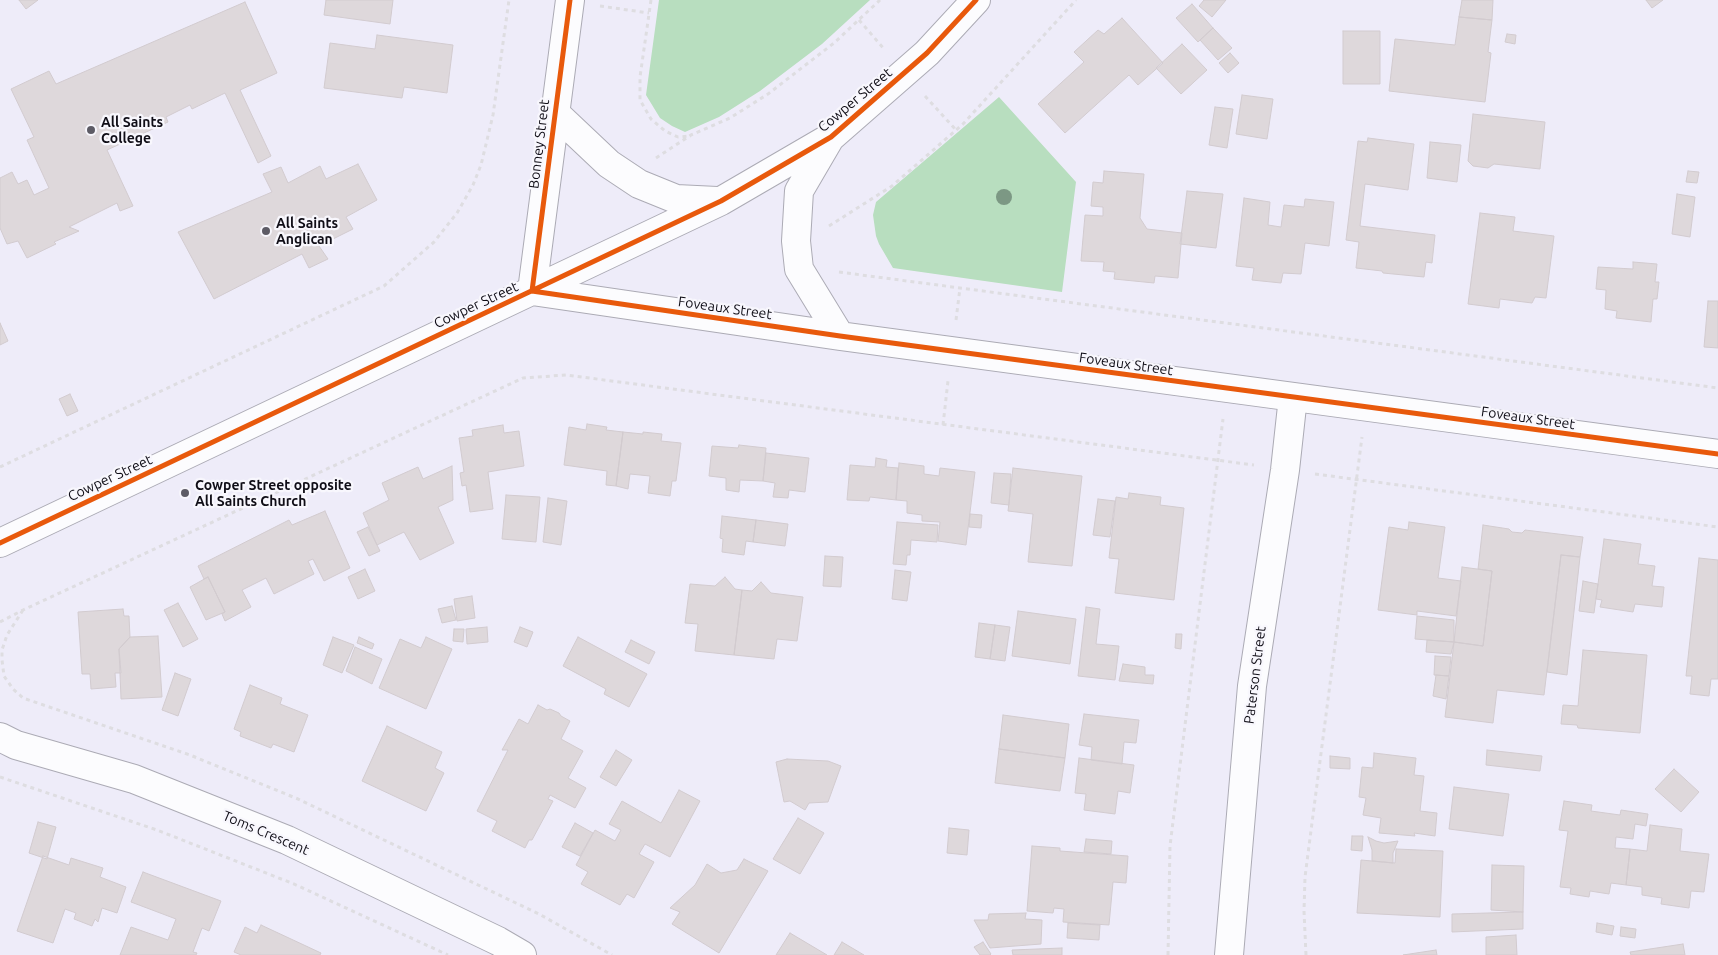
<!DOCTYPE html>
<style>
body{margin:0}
canvas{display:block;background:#eeecf9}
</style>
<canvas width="1718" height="955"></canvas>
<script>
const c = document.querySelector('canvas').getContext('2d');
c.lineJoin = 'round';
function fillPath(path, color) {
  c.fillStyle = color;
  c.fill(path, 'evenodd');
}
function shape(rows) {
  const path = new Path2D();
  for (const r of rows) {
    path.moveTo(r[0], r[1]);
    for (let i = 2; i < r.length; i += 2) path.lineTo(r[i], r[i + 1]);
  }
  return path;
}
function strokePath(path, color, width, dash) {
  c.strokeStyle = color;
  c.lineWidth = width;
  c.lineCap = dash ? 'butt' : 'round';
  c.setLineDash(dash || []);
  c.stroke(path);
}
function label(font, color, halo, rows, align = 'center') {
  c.font = font + ' Ubuntu,sans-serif';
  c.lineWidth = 4.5;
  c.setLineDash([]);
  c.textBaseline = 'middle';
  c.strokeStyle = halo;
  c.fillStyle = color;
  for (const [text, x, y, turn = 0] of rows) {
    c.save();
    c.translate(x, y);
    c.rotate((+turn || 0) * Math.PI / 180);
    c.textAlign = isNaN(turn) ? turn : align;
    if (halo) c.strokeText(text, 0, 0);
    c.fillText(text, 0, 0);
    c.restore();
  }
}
fillPath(shape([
 [659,0,870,0,822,44,760,91,719,117,685,132,672,126,660,118,646,95],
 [999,97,1076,182,1062,292,893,268,879,244,876,236,873,215,876,202]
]), '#b8debf');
const building = shape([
 [19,0,38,0,26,9,19,0],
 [326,0,393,0,390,24,324,15,326,0],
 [1204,0,1226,0,1212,17,1199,6,1204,0],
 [1462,0,1493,0,1492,20,1459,17,1462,0],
 [1646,0,1663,0,1652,8,1646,0],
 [245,2,277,73,240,90,271,156,258,163,225,93,192,109,190,105,166,117,168,122,107,150,133,206,120,211,117,203,69,227,79,231,54,242,56,244,27,258,18,241,7,244,0,228,0,178,12,172,18,184,27,180,34,195,49,188,27,140,34,137,11,89,49,71,56,84,245,2],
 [1192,4,1213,28,1198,42,1176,18,1192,4],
 [1459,17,1492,20,1488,52,1491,53,1485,102,1389,91,1395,39,1455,45,1459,17],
 [1122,18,1163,63,1138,85,1129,75,1065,133,1038,104,1084,62,1074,52,1098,30,1104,34,1122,18],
 [1213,28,1232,48,1218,60,1200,40,1213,28],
 [1343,31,1380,31,1380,84,1343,84,1343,31],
 [1507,34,1516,35,1515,44,1505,42,1507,34],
 [377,35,453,45,447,93,404,87,402,98,324,88,330,43,375,49,377,35],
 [1182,44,1207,70,1181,94,1156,68,1182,44],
 [1230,53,1239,63,1228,73,1219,63,1230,53],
 [1242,95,1273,99,1267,139,1236,134,1242,95],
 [1215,107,1233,109,1227,148,1209,145,1215,107],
 [1473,114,1545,122,1540,169,1494,164,1488,168,1473,166,1468,161,1473,114],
 [1368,138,1414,144,1408,190,1365,184,1360,226,1435,235,1432,263,1426,262,1424,277,1383,273,1382,271,1356,268,1359,242,1346,240,1358,141,1367,142,1368,138],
 [1430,142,1461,145,1457,182,1427,178,1430,142],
 [358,164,377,200,346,217,353,229,319,246,328,259,309,268,302,254,214,299,178,232,272,192,263,174,281,167,288,183,320,166,326,179,358,164],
 [1104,171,1144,174,1140,218,1147,229,1182,233,1178,278,1155,276,1154,283,1114,279,1115,272,1103,271,1104,262,1081,261,1085,215,1103,216,1103,207,1091,206,1093,182,1103,183,1104,171],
 [1688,171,1699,172,1697,183,1686,182,1688,171],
 [1187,191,1223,194,1216,248,1180,244,1187,191],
 [1677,194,1695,197,1690,237,1672,234,1677,194],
 [1244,198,1270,202,1268,225,1281,227,1284,205,1304,207,1305,199,1334,202,1329,246,1305,243,1301,274,1283,273,1281,283,1252,280,1254,268,1236,266,1244,198],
 [1480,213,1515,217,1513,231,1554,236,1546,298,1535,297,1532,303,1500,299,1499,308,1468,304,1480,213],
 [1633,262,1657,264,1655,282,1659,282,1657,299,1653,299,1651,322,1616,318,1617,311,1605,309,1606,290,1596,289,1598,267,1633,269,1633,262],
 [1708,301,1718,301,1718,348,1704,347,1708,301],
 [0,323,8,341,0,345,0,323],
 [70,394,78,411,67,416,59,399,70,394],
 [587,424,607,427,606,430,623,432,616,486,606,485,607,471,564,465,569,427,586,430,587,424],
 [503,425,504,433,519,431,524,466,488,472,493,509,470,512,466,485,462,486,460,473,464,472,459,438,473,436,472,430,503,425],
 [623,432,643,434,643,432,662,434,661,441,681,443,676,481,672,481,670,496,648,493,650,476,630,474,628,489,616,486,623,432],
 [739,445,766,448,763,481,740,480,739,492,726,490,726,478,709,476,712,446,738,448,739,445],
 [766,453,809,458,805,492,789,490,788,498,773,497,775,483,763,481,766,453],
 [876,458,887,460,886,467,898,468,896,500,870,497,869,501,847,500,850,465,875,467,876,458],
 [899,463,924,466,924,474,939,476,940,468,975,472,966,545,938,541,940,522,922,521,922,515,907,513,907,501,896,500,899,463],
 [452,466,453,500,438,507,454,543,420,560,404,532,377,545,363,513,389,500,382,483,418,467,423,479,452,466],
 [1013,468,1082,476,1072,566,1028,562,1033,514,1008,511,1013,468],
 [994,473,1011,474,1009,505,991,503,994,473],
 [1129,493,1161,497,1160,505,1184,508,1174,600,1115,593,1119,559,1109,558,1116,497,1128,499,1129,493],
 [506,495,540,497,536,542,502,539,506,495],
 [548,498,567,501,561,545,543,542,548,498],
 [1098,499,1115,501,1110,537,1093,535,1098,499],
 [325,511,350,568,324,581,313,559,308,561,314,574,274,594,266,578,242,590,251,607,225,621,222,614,225,612,208,577,204,579,198,566,289,520,292,525,325,511],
 [970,514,982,515,981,528,969,527,970,514],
 [722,516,756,520,753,542,746,541,744,555,722,552,723,539,720,538,722,516],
 [756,520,788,524,785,546,753,542,756,520],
 [897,522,938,525,937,542,911,540,910,555,907,555,906,565,893,564,897,522],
 [1409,522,1445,527,1438,578,1461,581,1456,616,1417,611,1417,615,1378,610,1389,527,1408,530,1409,522],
 [1483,525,1509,529,1512,532,1522,533,1525,530,1583,537,1580,557,1561,555,1544,695,1497,690,1493,723,1445,717,1454,642,1483,646,1492,571,1478,569,1483,525],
 [368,527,380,551,369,556,357,532,368,527],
 [1604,539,1641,544,1638,564,1655,566,1652,586,1664,587,1662,607,1635,604,1633,612,1600,607,1602,600,1596,599,1604,539],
 [1561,555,1580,557,1567,675,1547,672,1561,555],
 [825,556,843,557,841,587,823,586,825,556],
 [1699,558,1718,560,1718,679,1711,679,1709,696,1690,694,1692,676,1686,676,1699,558],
 [1462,567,1492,571,1483,646,1454,642,1462,567],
 [365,569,375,591,358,599,348,577,365,569],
 [895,570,911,572,907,601,892,599,895,570],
 [208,577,225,612,206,620,190,587,208,577],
 [725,577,735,589,742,590,734,655,695,651,698,624,685,623,690,584,715,586,725,577],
 [1583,581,1598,584,1594,613,1579,611,1583,581],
 [761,582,771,593,803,597,797,641,777,639,774,659,734,655,742,590,752,591,761,582],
 [472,596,475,618,457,621,454,599,472,596],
 [178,603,198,639,183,647,164,610,178,603],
 [452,606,456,620,442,623,438,609,452,606],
 [1086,607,1100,609,1096,644,1119,646,1115,680,1078,676,1086,607],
 [123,609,124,616,129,616,130,637,119,649,121,673,115,673,116,687,91,689,90,674,82,674,78,612,123,609],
 [1018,611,1076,619,1070,664,1012,656,1018,611],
 [1417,616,1454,620,1454,642,1415,639,1417,616],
 [979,623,995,625,990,659,975,657,979,623],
 [995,625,1010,627,1005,661,990,659,995,625],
 [487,627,488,642,467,644,466,629,487,627],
 [520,627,533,632,527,647,514,642,520,627],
 [454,629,464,629,463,642,453,641,454,629],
 [1176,634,1182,634,1181,649,1175,648,1176,634],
 [158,636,162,697,121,699,119,649,130,637,158,636],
 [333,637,354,645,342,673,323,665,333,637],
 [359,637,374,644,372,649,357,643,359,637],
 [426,637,452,649,426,709,379,688,400,639,421,648,426,637],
 [578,637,647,674,629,707,604,694,606,689,563,666,578,637],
 [631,640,655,652,649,664,625,652,631,640],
 [1427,640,1454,642,1451,654,1426,652,1427,640],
 [355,647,382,659,372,684,346,671,355,647],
 [1583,650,1647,655,1640,733,1578,728,1577,725,1561,724,1563,705,1578,706,1583,650],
 [1435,656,1451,657,1449,676,1434,675,1435,656],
 [1123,664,1145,667,1145,675,1154,675,1153,684,1119,681,1123,664],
 [175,673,191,679,178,716,162,710,175,673],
 [1436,675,1449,676,1446,699,1433,696,1436,675],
 [250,685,282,698,280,704,308,715,294,752,273,744,271,748,240,736,241,732,234,729,250,685],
 [538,705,547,710,550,709,559,713,561,716,570,721,561,739,583,751,568,778,586,788,575,808,550,795,548,799,553,801,532,840,529,840,525,848,492,831,497,821,477,811,508,750,502,750,519,719,528,724,538,705],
 [1084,714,1139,720,1136,743,1124,742,1122,764,1091,760,1092,747,1079,745,1084,714],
 [1003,715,1069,724,1065,758,999,749,1003,715],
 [387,726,442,752,435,768,444,773,426,811,362,781,387,726],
 [999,749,1065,758,1060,791,995,783,999,749],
 [616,750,632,760,616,786,600,777,616,750],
 [1487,750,1542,756,1540,771,1486,765,1487,750],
 [1374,753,1416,758,1414,775,1424,776,1420,811,1437,813,1435,836,1414,833,1415,836,1379,833,1381,818,1363,815,1366,798,1359,797,1362,767,1373,768,1374,753],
 [1330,756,1350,758,1350,769,1330,768,1330,756],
 [1079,758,1134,765,1130,793,1118,791,1115,814,1084,810,1086,794,1075,793,1079,758],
 [787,759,828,761,841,766,828,802,809,803,805,810,790,801,784,802,776,762,787,759],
 [1674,769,1699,792,1681,812,1655,789,1674,769],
 [1454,787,1509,794,1503,836,1449,829,1454,787],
 [679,790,700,801,670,857,645,844,639,854,654,862,634,898,627,894,620,905,581,884,588,872,576,865,595,830,615,841,621,830,609,824,622,801,661,823,679,790],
 [1564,801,1592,805,1591,811,1620,815,1621,810,1648,814,1646,826,1635,824,1633,839,1616,837,1615,848,1630,849,1626,885,1611,883,1609,894,1590,891,1589,897,1570,894,1571,888,1560,887,1568,831,1559,830,1564,801],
 [798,818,824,833,800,874,773,859,798,818],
 [38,822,56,827,47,859,29,853,38,822],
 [575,823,593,833,580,856,562,847,575,823],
 [1650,825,1682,829,1680,851,1709,854,1704,892,1691,891,1689,908,1661,904,1662,898,1642,895,1642,887,1626,885,1630,849,1647,851,1650,825],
 [949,828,969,830,967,855,947,853,949,828],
 [1352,836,1363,836,1362,851,1351,850,1352,836],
 [1368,837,1376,841,1384,843,1398,841,1393,853,1393,863,1372,861,1372,850,1368,837],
 [1086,839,1112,841,1111,854,1084,852,1086,839],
 [1032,846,1060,848,1060,851,1128,856,1126,883,1113,882,1109,925,1063,922,1064,909,1054,908,1053,913,1027,911,1032,846],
 [1396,849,1443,851,1440,917,1357,913,1361,860,1395,863,1396,849],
 [43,856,69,865,71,858,103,868,100,877,126,887,117,913,102,908,98,922,95,919,92,926,74,919,76,913,65,909,53,943,17,931,43,856],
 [744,859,768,871,719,953,672,924,680,912,670,908,695,885,707,864,721,873,737,870,744,859],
 [1492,865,1524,866,1523,912,1491,910,1492,865],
 [143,872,221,901,209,931,202,928,193,952,197,953,196,955,120,955,131,927,168,940,176,919,131,902,143,872],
 [1523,912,1523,929,1452,932,1452,914,1523,912],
 [1026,913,1025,919,1042,920,1041,944,990,948,974,920,988,920,989,914,1026,913],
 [1068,923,1100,925,1099,940,1067,938,1068,923],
 [1597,923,1614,926,1612,935,1596,932,1597,923],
 [261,925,321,953,320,955,241,955,234,952,245,927,257,933,261,925],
 [1621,927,1636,929,1635,938,1620,936,1621,927],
 [790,933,827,955,776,955,790,933],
 [1516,935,1517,955,1486,955,1486,937,1516,935],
 [842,942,864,955,834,955,842,942],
 [983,942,991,954,990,955,980,955,974,947,983,942],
 [1683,944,1685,955,1631,955,1630,952,1683,944],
 [1062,948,1062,955,1013,955,1012,950,1062,948],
 [1436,950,1437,955,1403,955,1436,950]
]);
fillPath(building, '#ded8db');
strokePath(building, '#d2cbcf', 1);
const minor = shape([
 [570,0,532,291,840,336,1718,454],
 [555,113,609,164,639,184,676,199,717,201],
 [830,138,799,191,796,241,799,269,840,336],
 [0,543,721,201,831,137,927,53,976,0],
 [0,737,16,745,134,779,287,840,498,941,522,955],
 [1229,955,1252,686,1285,470,1293,397]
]);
strokePath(minor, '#acabb5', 30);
strokePath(shape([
 [651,0,640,77,640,100,651,119,665,131,678,137,691,136],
 [600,6,649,13],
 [859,20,885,50],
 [925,96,956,130],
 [656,158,691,135,730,118,768,94,834,43,880,0],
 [829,226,892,186,963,124,1076,0],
 [839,272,1718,388],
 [956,320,960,288],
 [943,425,948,381],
 [0,467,384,286,434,242,457,213,473,185,481,165,493,115,509,0],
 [1315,474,1718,527],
 [23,610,7,635,2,650,2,660,4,676,13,689,23,698,190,755,298,799,539,914,612,955],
 [0,622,23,610,523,378,566,375,1254,465],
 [0,777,157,830,294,884,448,955],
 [1168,955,1170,846,1223,419],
 [1306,955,1304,911,1305,877,1362,437]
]), '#dedde1', 3, [4, 4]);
strokePath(minor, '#fcfcfe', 28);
strokePath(shape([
 [570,0,532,291,840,336,1718,454],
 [0,543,721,201,831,137,927,53,976,0]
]), '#e8590c', 5);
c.fillStyle = '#7c9884';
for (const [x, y] of [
 [1004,197]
]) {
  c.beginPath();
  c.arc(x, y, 8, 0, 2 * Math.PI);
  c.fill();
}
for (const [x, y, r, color] of [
 [91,130,5,"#5d5b65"],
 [266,231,5,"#5d5b65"],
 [185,493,5,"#5d5b65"]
]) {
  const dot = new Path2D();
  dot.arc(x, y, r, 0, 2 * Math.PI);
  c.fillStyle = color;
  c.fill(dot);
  strokePath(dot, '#f8f7fd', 2);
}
label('14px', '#0f0d16', '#f8f7fd', [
 ["Cowper Street",855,100,-40],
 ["Bonney Street",539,144,-83],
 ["Cowper Street",476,305,-25],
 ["Foveaux Street",725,308,8],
 ["Foveaux Street",1126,364,8],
 ["Foveaux Street",1528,418,8],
 ["Cowper Street",110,478,-25],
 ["Paterson Street",1255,675,-83],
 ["Toms Crescent",266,833,23]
]);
label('bold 14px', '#0f0d16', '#f8f7fd', [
 ["All Saints",101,122],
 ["College",101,138],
 ["All Saints",276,223],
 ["Anglican",276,239],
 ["Cowper Street opposite",195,485],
 ["All Saints Church",195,501]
], 'left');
</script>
